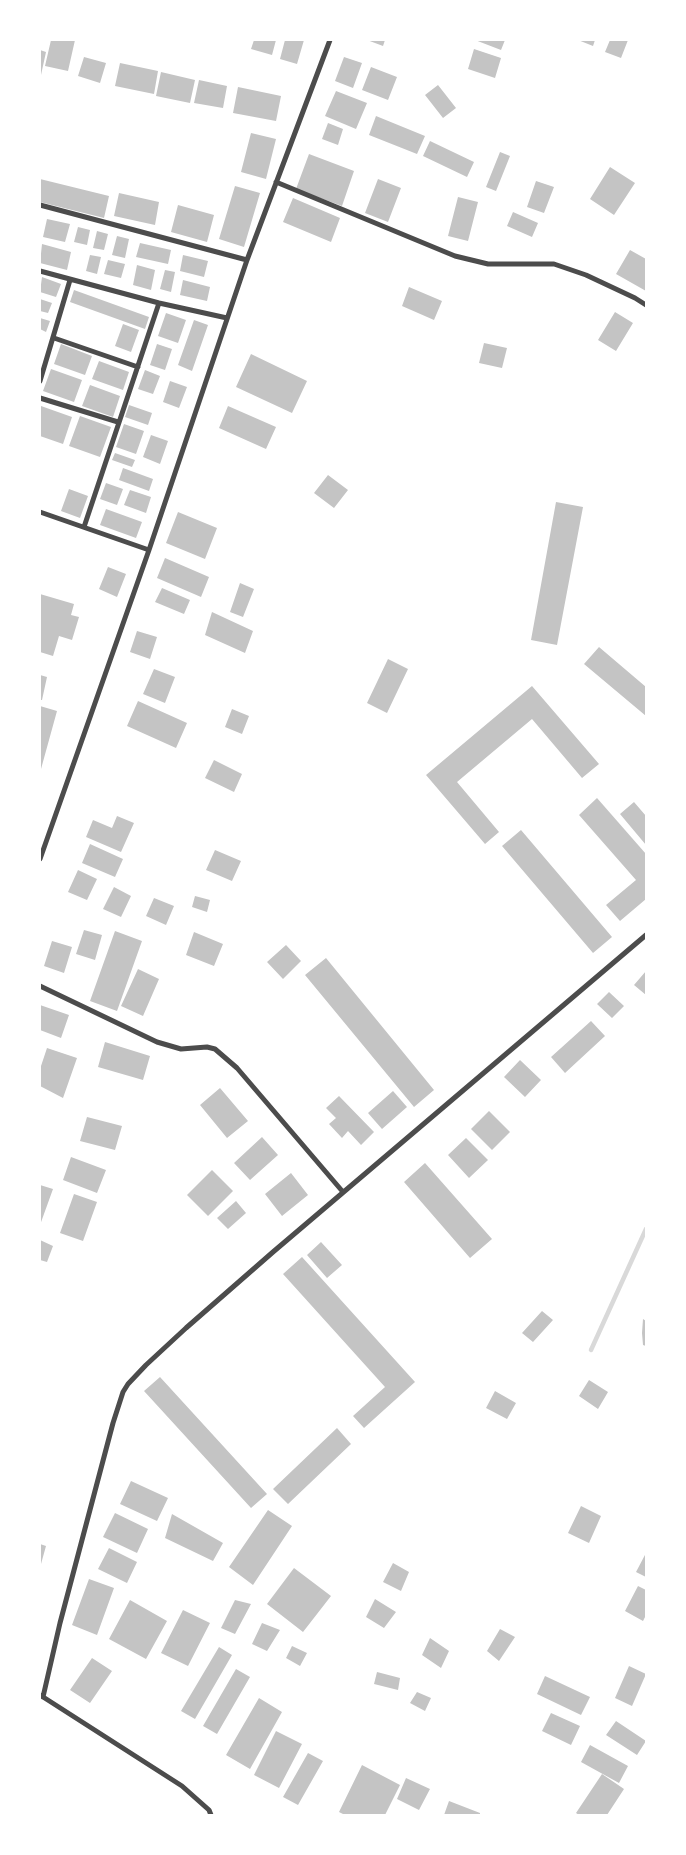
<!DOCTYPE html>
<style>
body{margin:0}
#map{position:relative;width:686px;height:1855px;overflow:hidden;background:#fff;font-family:"DM Sans",sans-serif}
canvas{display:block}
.frame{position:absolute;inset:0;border:41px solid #fff;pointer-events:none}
</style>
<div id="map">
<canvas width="686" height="1855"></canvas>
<div class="frame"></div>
</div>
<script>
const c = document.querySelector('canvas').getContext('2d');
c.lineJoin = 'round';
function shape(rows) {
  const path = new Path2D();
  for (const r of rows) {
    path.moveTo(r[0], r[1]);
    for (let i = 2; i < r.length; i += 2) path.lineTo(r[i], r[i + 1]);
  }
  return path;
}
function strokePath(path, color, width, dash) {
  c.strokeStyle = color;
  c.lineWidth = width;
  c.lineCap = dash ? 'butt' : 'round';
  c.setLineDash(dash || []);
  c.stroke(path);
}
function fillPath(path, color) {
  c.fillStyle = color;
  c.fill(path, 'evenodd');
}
strokePath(shape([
 [591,1350,646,1229]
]), '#d9d9d9', 4.5);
fillPath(shape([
 [51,40,75,40,68,71,45,66],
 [254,40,276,40,272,55,251,49],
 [285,40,304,40,297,64,280,59],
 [367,40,385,40,383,46],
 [475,40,505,40,501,50],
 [578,40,595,40,593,46],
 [610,40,628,40,621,58,605,52],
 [474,49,501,58,495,78,468,69],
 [40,50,46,52,41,75,40,75],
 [84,57,106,63,100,83,78,76],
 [344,57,362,63,353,88,335,81],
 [120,63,158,71,154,94,115,86],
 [371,67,397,77,388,100,362,90],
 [161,72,195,80,190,103,156,96],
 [199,80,227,86,223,108,194,103],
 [438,85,456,108,443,118,425,95],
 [238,87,281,96,276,121,233,113],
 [336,91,367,103,356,129,325,116],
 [376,116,425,136,417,154,369,135],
 [328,123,343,129,338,145,322,139],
 [251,133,276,139,266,179,241,172],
 [430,141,474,162,467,177,423,156],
 [500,152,510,156,496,191,486,187],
 [309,154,354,171,342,206,296,189],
 [610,167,635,183,614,215,590,199],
 [40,179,109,196,104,218,40,202],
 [378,179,401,188,388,222,365,213],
 [536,181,554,187,544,213,527,207],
 [235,186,260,193,244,247,219,239],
 [119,193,159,202,155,225,114,216],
 [458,197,478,202,468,241,448,236],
 [293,198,340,218,331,242,283,222],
 [178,205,214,215,207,242,171,232],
 [513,212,538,223,532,237,507,226],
 [47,219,70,224,65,242,43,237],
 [78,227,90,230,87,245,74,242],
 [97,231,108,234,104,250,93,248],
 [117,236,129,239,125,258,112,255],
 [140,243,171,250,168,264,136,257],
 [42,244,71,252,67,270,40,263],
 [630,250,646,259,646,291,616,274],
 [90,255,101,257,97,274,86,271],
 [183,255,208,261,204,277,180,271],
 [108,260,125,264,121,278,104,274],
 [137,265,155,270,151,290,133,285],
 [165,270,175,272,171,292,160,289],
 [42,277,61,284,56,297,40,292],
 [183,280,210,287,207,301,180,295],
 [409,287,442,301,434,320,402,306],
 [74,290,149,317,145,329,70,302],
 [40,299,52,303,48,313,40,311],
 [615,312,633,323,616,351,598,340],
 [166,313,186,320,178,343,158,336],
 [40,318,50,321,46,332,40,329],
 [194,320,208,325,192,371,178,365],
 [123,324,139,330,131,352,115,346],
 [484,343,507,348,502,368,479,363],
 [61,344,92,356,85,375,54,364],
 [157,344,172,349,165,370,150,365],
 [251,354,307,381,292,413,236,387],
 [99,361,129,372,123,390,92,379],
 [51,369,82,380,74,402,43,391],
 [145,370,160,376,153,394,138,389],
 [170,381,187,387,179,408,163,402],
 [90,385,120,396,113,417,82,406],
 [129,405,152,413,148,425,125,417],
 [41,406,72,417,63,444,40,436],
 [228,406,276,427,266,449,219,428],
 [80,416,111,427,100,457,69,446],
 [124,424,144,431,136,454,116,447],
 [151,435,168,441,160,464,143,457],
 [115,453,135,460,132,467,112,460],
 [123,468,153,479,149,491,119,480],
 [328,475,348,490,334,508,314,493],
 [106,483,123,489,117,505,100,499],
 [69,489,88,496,80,518,61,511],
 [130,490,151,497,146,513,124,505],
 [556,502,583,507,557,645,531,640],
 [106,509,142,522,136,538,100,525],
 [178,512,217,528,205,559,166,543],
 [165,558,209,577,201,597,157,578],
 [108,567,126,574,117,597,99,589],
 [240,583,254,589,243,617,230,612],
 [162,588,190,600,184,614,155,602],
 [40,594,74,604,71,615,79,617,72,640,59,636,53,656,40,652],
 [212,612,253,631,245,653,205,635],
 [137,631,157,637,150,659,130,652],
 [599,647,646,687,646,716,584,664],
 [388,659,408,669,387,713,367,703],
 [154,669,175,677,165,703,143,694],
 [40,675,47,677,42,700,40,700],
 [532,686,599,764,582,778,532,719,457,782,499,832,485,844,426,775],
 [138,701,187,723,176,748,127,726],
 [40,706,57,711,41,769,40,769],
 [232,709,249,716,242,734,225,727],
 [214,760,242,774,234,792,205,778],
 [597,798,646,854,646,899,620,921,606,905,636,880,579,815],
 [634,802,646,816,646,845,620,814],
 [117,816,134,823,121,852,86,837,93,820,112,828],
 [521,830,612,937,593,953,502,846],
 [90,844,123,859,115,877,82,863],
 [215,850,241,861,232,881,206,870],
 [78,870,97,879,87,900,68,892],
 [114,887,131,896,121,917,103,909],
 [195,896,210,900,207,912,192,907],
 [154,898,174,906,166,925,146,916],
 [84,930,102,935,95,960,76,954],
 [115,931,142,941,117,1011,90,1001],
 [194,932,223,944,214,966,186,955],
 [52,941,72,947,64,973,44,966],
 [286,945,301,961,283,979,267,962],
 [326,958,434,1090,414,1107,305,975],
 [138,969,159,979,143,1016,121,1006],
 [646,971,646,995,634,985],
 [609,992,624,1006,612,1018,597,1004],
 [40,1005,69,1015,61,1038,40,1030],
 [591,1021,605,1036,565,1073,551,1057],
 [105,1042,150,1056,143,1080,98,1067],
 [47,1048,77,1058,63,1098,40,1086,40,1069],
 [520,1060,541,1080,525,1097,504,1077],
 [220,1088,248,1121,227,1138,200,1105],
 [393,1091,407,1107,382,1129,368,1113],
 [339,1096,374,1132,361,1145,348,1131,342,1138,329,1124,336,1118,326,1108],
 [489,1111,510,1132,492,1150,471,1129],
 [87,1117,122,1126,115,1150,80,1141],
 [262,1137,278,1155,250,1180,234,1163],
 [466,1138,488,1160,469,1178,448,1155],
 [71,1157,106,1170,97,1193,63,1180],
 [425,1163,492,1239,470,1258,404,1182],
 [212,1170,233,1191,208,1216,187,1195],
 [291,1173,308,1195,282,1216,265,1194],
 [40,1185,53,1189,40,1225],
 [74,1194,97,1202,83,1241,60,1233],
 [236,1201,246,1213,228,1229,217,1218],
 [40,1240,53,1246,47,1262,40,1260],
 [321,1242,342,1265,327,1278,307,1255],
 [302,1257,415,1382,364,1428,353,1416,385,1387,283,1274],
 [542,1311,553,1320,533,1342,522,1333],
 [643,1319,646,1321,646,1346,643,1345,642,1333],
 [160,1377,267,1494,251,1508,144,1391],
 [589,1380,608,1392,598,1409,579,1396],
 [495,1391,516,1403,507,1419,486,1408],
 [337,1428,351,1444,288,1504,273,1489],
 [131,1481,168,1498,157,1521,120,1504],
 [581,1506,601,1516,589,1543,568,1533],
 [268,1510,292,1526,253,1585,229,1567],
 [115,1513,148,1529,137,1553,103,1537],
 [172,1514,223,1543,213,1561,165,1538],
 [40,1544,46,1546,41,1564,40,1564],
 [109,1548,137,1562,127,1583,98,1569],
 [646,1553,646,1577,636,1572],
 [393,1563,409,1572,401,1591,383,1582],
 [294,1568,331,1596,303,1632,267,1604],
 [89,1579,114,1588,97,1635,72,1625],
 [638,1586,646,1590,646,1615,643,1621,625,1611],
 [375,1599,396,1612,384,1628,366,1617],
 [130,1600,167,1621,146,1659,109,1639],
 [235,1600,251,1604,235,1634,221,1628],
 [183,1610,210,1623,188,1666,161,1653],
 [262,1623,280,1630,267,1651,252,1644],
 [500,1629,515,1637,499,1661,487,1651],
 [430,1638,449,1651,441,1668,422,1655],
 [292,1646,307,1653,300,1666,286,1658],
 [219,1647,232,1655,195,1719,181,1711],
 [92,1658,112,1671,90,1703,70,1690],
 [629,1666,646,1674,632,1706,615,1698],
 [236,1669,250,1677,217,1734,203,1726],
 [377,1672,400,1678,398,1690,374,1684],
 [545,1676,590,1697,581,1715,537,1694],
 [417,1692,431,1698,425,1711,410,1703],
 [259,1698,282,1712,250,1769,226,1755],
 [551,1713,580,1726,571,1745,542,1731],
 [616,1721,646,1741,637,1755,606,1735],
 [276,1731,302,1744,279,1788,254,1775],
 [590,1745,628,1766,619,1783,581,1762],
 [308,1753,323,1761,298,1805,283,1797],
 [362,1765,400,1785,385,1815,345,1815,339,1812],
 [602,1774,624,1789,607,1815,579,1815,576,1813],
 [406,1778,430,1789,419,1810,397,1799],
 [449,1801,480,1813,480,1815,444,1815]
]), '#c4c4c4');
strokePath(shape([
 [276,182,455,256,488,264,554,264,586,275,635,298,646,305],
 [40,205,247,260],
 [40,271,159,303,227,318],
 [54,338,138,367],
 [40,381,70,280],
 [40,398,118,422],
 [40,512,149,550],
 [84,527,159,303],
 [40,859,149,550,247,260,330,40],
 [40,986,157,1042,181,1049,207,1047,215,1049,237,1068,343,1192],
 [40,1695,182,1786,209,1810,211,1815],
 [43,1697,60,1623,113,1423,123,1392,128,1384,146,1365,186,1328,273,1252,646,935]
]), '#4c4c4c', 5);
</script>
